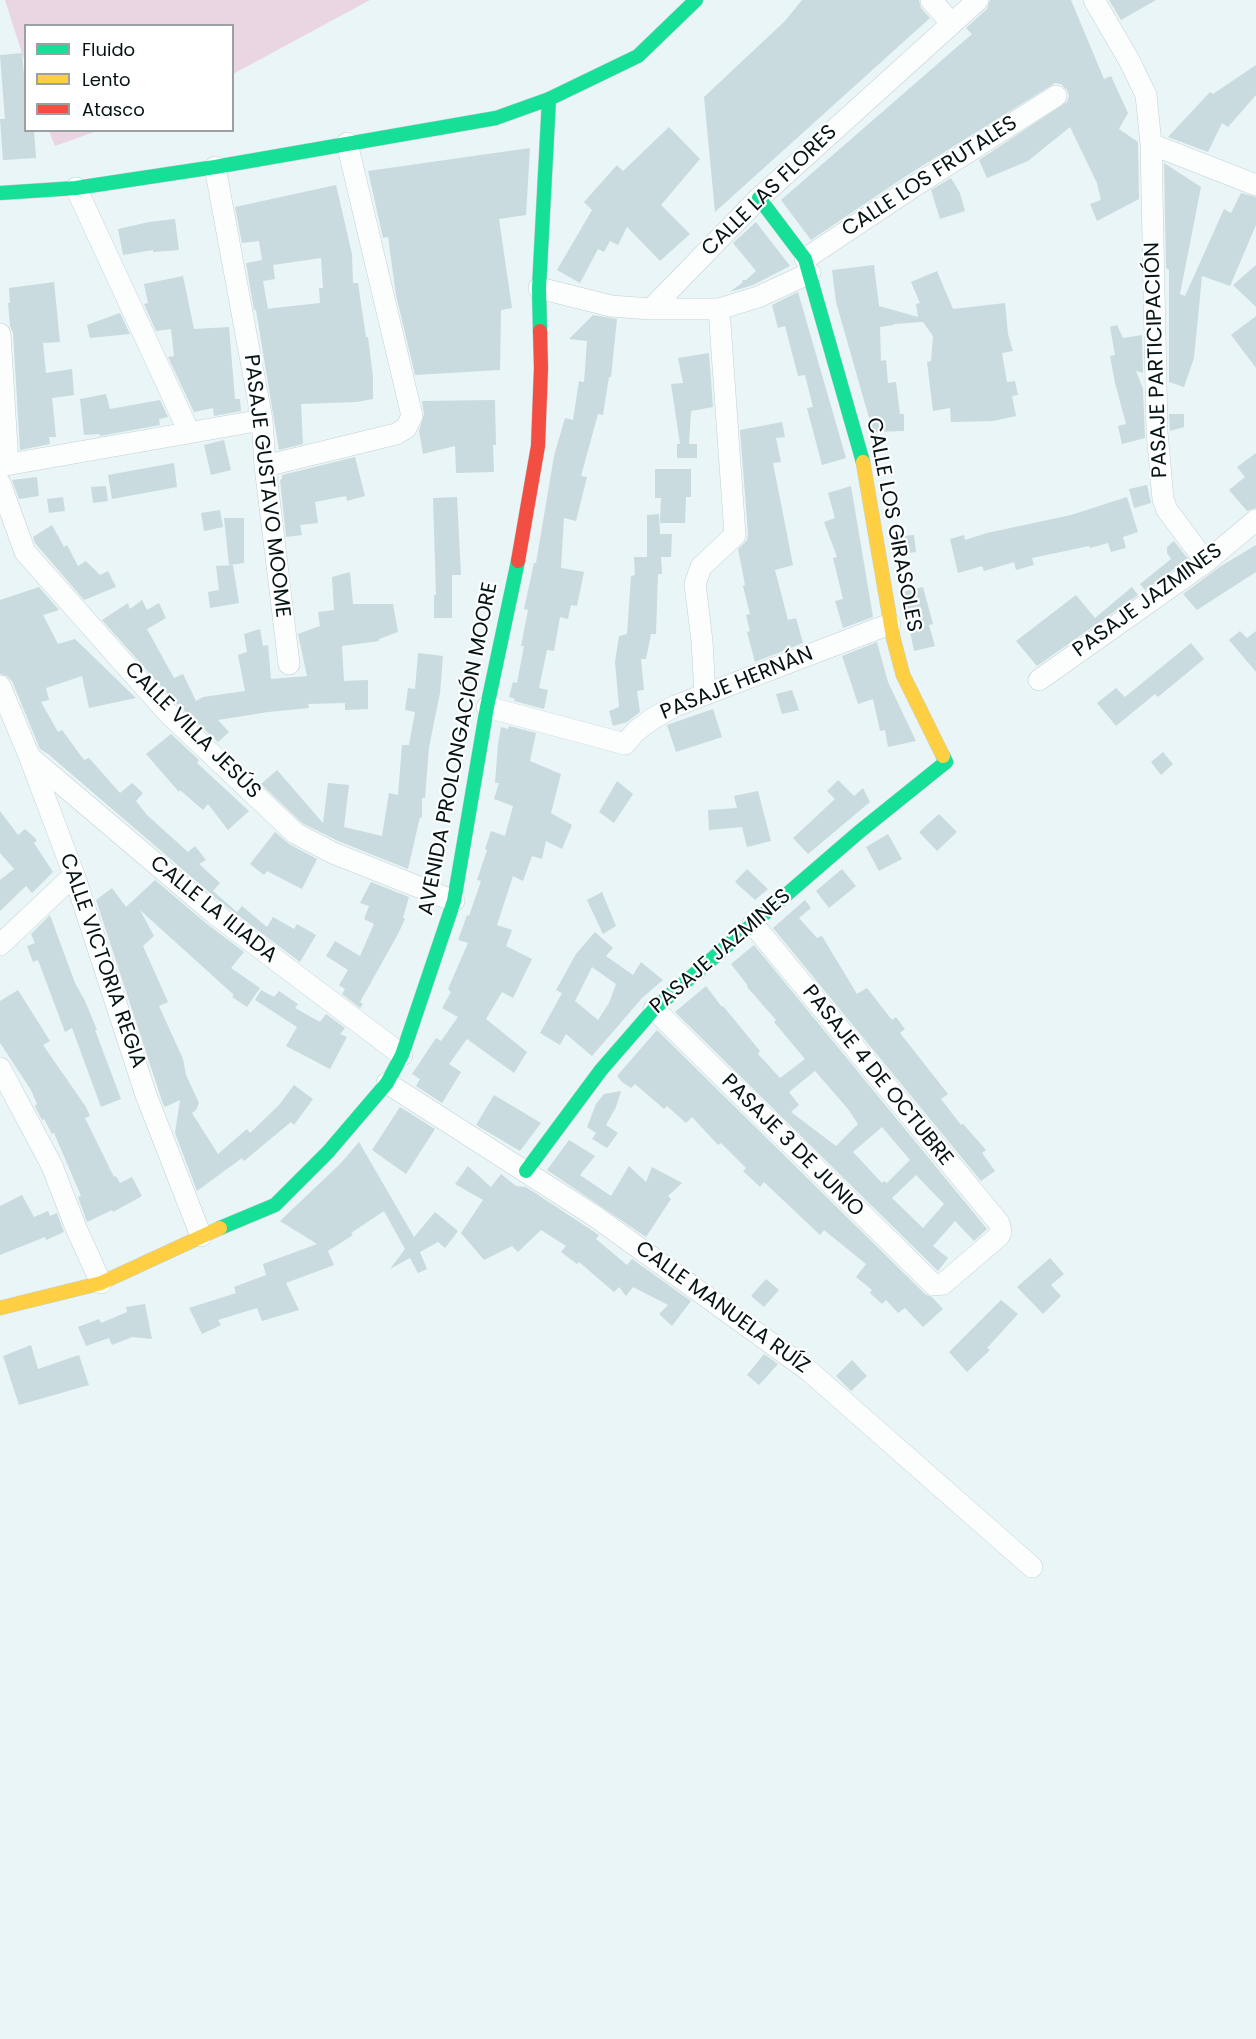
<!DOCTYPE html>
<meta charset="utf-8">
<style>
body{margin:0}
#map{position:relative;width:1256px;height:2039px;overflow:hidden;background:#e9f5f7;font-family:Poppins,sans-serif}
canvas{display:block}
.legend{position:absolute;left:24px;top:24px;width:210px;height:108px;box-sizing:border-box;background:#fff;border:2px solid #9ba1a2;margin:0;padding:8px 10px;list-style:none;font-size:18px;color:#061416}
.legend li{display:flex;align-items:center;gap:12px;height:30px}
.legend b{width:30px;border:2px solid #9ba1a2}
</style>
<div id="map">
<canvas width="1256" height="2039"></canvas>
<ul class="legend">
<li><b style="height:8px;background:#16e098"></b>Fluido</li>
<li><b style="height:8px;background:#ffcf43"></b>Lento</li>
<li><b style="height:8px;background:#f24e42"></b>Atasco</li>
</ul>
</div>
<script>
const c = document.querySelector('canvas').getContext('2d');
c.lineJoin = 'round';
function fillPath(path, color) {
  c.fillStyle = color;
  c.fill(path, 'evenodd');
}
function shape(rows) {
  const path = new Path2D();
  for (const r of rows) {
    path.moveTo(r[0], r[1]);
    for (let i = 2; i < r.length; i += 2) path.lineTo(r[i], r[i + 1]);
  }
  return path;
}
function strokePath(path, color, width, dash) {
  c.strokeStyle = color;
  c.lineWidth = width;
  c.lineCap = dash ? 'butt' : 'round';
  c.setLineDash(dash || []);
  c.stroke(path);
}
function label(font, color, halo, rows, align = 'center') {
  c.font = font + ' Poppins,sans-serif';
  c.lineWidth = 4.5;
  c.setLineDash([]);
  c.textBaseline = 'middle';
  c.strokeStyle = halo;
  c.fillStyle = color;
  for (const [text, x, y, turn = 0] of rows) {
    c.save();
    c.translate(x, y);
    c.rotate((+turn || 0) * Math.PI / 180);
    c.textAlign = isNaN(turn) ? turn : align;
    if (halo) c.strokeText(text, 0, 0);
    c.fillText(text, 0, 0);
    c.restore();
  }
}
fillPath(shape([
 [5,0,370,0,233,74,232,26,26,26,25,63],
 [49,131,49,130,97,131,55,146]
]), '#ead6e2');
fillPath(shape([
 [802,0,919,0,921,8,930,18,715,212,704,97,785,21],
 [990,0,1071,0,1104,79,1111,76,1128,113,1119,129,1138,142,1139,199,1097,221,1090,204,1101,200,1097,183,1070,127,1028,161,987,178,979,160,1067,102,1069,96,1067,90,1061,84,1055,83,906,176,811,240,781,200,972,34,966,28,987,9],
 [1109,0,1156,0,1121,20],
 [22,53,26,97,26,130,34,130,36,158,3,160,0,119,5,119,0,55],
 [1256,65,1256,95,1228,127,1222,123,1208,152,1168,137,1210,92,1213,94],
 [669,127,700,159,661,205,690,234,660,261,627,227,618,245,610,241,604,252,598,249,580,283,557,270,592,210,584,202,617,165,623,171],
 [530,148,526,215,499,219,512,308,501,310,500,370,415,375,396,295,388,237,383,238,368,171],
 [1164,163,1201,187,1180,294,1185,296,1224,209,1231,213,1241,193,1256,197,1256,225,1230,286,1202,276,1194,358,1184,387,1169,382,1169,270,1166,268],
 [951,178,960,193,965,211,940,219,931,190],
 [336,185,352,254,353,283,358,283,366,337,368,337,373,377,373,399,356,402,301,404,303,444,279,450,256,310,320,303,319,288,323,288,321,258,273,265,275,279,263,281,268,309,254,310,246,263,262,260,259,241,242,243,235,207],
 [175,219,179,250,153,252,153,250,123,255,118,229,149,222],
 [756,222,790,266,753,285,730,292,743,282,742,280,746,280,756,271,733,243],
 [874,265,879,306,918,317,916,304,920,303,911,282,937,271,953,309,1005,303,1008,334,1013,351,1002,353,1007,382,1015,381,1018,395,1012,396,1016,416,993,421,951,422,950,408,933,411,927,362,931,361,933,336,923,322,894,324,894,325,880,327,881,361,886,360,888,383,896,382,900,414,904,414,904,431,873,432,836,302,832,270],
 [1256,265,1256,307,1233,285],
 [183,276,194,329,229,327,235,399,240,399,241,411,214,416,213,408,194,412,168,357,174,356,171,329,156,331,144,304,148,303,144,284],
 [54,282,60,342,43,343,46,373,72,369,74,395,52,398,56,437,49,437,50,444,20,450,13,333,10,326,8,303,10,303,9,288],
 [798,292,846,458,822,465,807,408,813,407,805,375,798,376,785,326,778,328,772,305],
 [120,313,130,334,90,338,87,325],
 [593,315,617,319,611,377,609,377,603,415,598,414,581,476,587,477,576,521,564,518,561,568,584,572,577,606,571,605,568,619,560,617,554,651,547,650,539,688,548,690,544,709,514,701,515,699,509,697,513,682,517,683,524,646,521,646,528,610,524,609,534,563,536,563,554,456,565,418,573,420,579,381,584,382,587,341,569,339],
 [1256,316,1256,368,1231,335],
 [1117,325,1123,338,1142,335,1143,373,1136,371,1143,389,1145,438,1122,444,1118,426,1126,424,1115,383,1110,356,1115,355,1110,327],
 [709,353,713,407,691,411,689,444,697,444,697,458,677,458,677,444,680,444,671,384,683,383,678,358],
 [106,394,110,409,160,400,168,417,159,419,160,425,100,436,99,434,84,435,80,399],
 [495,400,496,445,493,445,494,472,456,473,455,446,423,454,419,431,424,414,422,401],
 [1169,414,1184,414,1184,427,1170,431],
 [782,422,785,437,776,438,781,462,773,463,793,565,775,570,788,620,796,618,803,643,755,662,747,632,750,631,746,615,750,614,743,586,745,585,738,549,747,540,748,534,740,430],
 [224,440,231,470,211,475,204,445],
 [1256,453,1256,508,1247,511,1229,490,1245,477,1237,467],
 [355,457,365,496,347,501,346,496,315,502,318,523,300,525,302,535,286,537,280,480,282,479,282,475],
 [174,463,177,487,112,499,108,475],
 [655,469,691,469,691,497,686,497,685,523,660,523,661,498,655,498],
 [37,477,39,496,19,499,12,480],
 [1147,485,1151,503,1134,508,1129,489],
 [106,486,108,501,93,503,91,487],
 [851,486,873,617,843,628,835,601,843,599,833,558,837,557,824,522,835,518,828,493],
 [63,497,65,511,49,513,47,499],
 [457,497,461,575,452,575,452,618,434,618,434,595,436,595,433,498],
 [1127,497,1138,532,1123,537,1126,548,1111,552,1108,543,1090,548,1089,546,1032,558,1034,565,1016,570,1014,562,984,571,982,566,958,573,950,539,964,535,965,540,987,533,1071,515],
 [220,510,223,527,204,531,201,513],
 [659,514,660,534,672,534,671,557,661,557,662,574,658,574,656,634,651,634,646,659,641,659,644,690,637,691,640,712,627,722,613,726,609,711,619,707,615,662,619,636,627,634,631,576,635,575,634,557,647,557,647,515],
 [224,518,244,518,244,563,229,565],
 [52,525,64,547,67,545,78,566,86,561,100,575,108,571,116,587,84,600,35,543,33,537],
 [914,535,916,552,896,555,893,537],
 [1174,541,1188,559,1145,590,1140,584,1171,559,1167,553,1167,547],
 [1256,545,1256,572,1197,610,1183,594,1221,566],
 [233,565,239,603,210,608,208,592,219,590,216,566],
 [350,572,353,604,393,604,398,632,379,639,379,641,342,646,344,681,368,680,368,709,345,710,345,703,308,704,309,708,268,712,218,720,229,732,218,742,177,704,102,620,128,603,130,609,142,600,147,610,159,603,166,618,147,629,174,678,183,674,196,701,203,697,245,691,238,655,247,652,244,634,260,629,263,646,268,645,271,679,307,676,298,634,320,626,318,612,334,610,332,577],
 [39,587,59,610,43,615,58,644,75,639,136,698,89,708,82,676,46,688,49,700,41,702,58,732,62,730,84,760,89,758,120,793,132,783,143,793,136,801,147,815,188,852,195,846,206,860,199,864,220,883,213,891,237,912,242,906,267,927,273,917,294,929,297,924,316,935,300,962,223,904,48,754,40,749,12,681,7,676,0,674,0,600],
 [923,587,933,624,929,625,935,646,914,651,902,592],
 [1132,587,1138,595,1037,666,1016,641,1076,595,1095,618],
 [1240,631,1247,638,1256,631,1256,672,1229,640],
 [877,642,888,682,916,741,888,747,885,730,880,731,873,699,858,704,842,656],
 [1191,643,1204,659,1158,697,1155,694,1116,726,1097,703,1116,688,1125,697],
 [418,653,443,656,440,693,429,747,425,798,422,798,422,818,420,817,408,869,338,841,302,823,261,784,277,770,323,823,328,783,349,785,344,827,382,836,389,793,398,795,402,745,409,745,415,712,405,710,408,688,415,689],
 [792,690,799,710,782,714,776,694],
 [713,709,722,737,676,752,667,725],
 [509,726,536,733,530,761,561,774,551,813,572,825,562,849,546,841,542,859,532,856,523,881,513,876,497,925,512,930,506,946,532,959,513,998,502,992,486,1019,527,1052,514,1073,467,1039,449,1064,461,1072,442,1103,416,1086,420,1079,412,1074,436,1038,441,1041,458,1017,442,1008,451,992,448,989,468,943,458,940,467,915,469,916,481,881,477,880,487,850,485,849,491,831,505,836,513,806,494,799,499,783,495,783,498,744,501,727,508,729],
 [171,734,199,760,197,763,249,811,228,830,208,804,203,810,180,790,179,792,146,754],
 [1163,752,1173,764,1161,775,1151,762],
 [838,780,854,796,863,788,870,802,808,854,793,838,835,799,827,791],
 [617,781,633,794,614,823,599,812],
 [758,791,771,841,747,847,742,827,709,830,708,810,737,808,734,796],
 [0,811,18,835,25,829,37,840,34,843,53,872,32,893,26,886,0,911,0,880,14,869,0,853],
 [939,814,957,832,937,851,919,832],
 [275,832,289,844,317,859,302,889,267,871,264,875,250,864],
 [888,834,902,859,879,871,866,847],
 [747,869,768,889,755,900,735,882],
 [842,869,856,886,829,908,816,891],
 [155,880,207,924,244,952,231,968,260,988,247,1007,232,997,234,995,140,910,154,936,143,946,168,1002,159,1006,183,1059,186,1075,199,1103,196,1110,192,1113,218,1154,247,1129,250,1133,279,1105,294,1085,313,1099,294,1125,291,1122,244,1161,242,1158,197,1191,175,1133,180,1100,165,1107,163,1104,96,900,112,888,126,907],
 [371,882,409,897,403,918,405,919,398,934,360,1002,363,1004,360,1008,342,994,345,989,339,985,348,970,326,956,335,941,360,956,374,924,364,919,369,906,360,903],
 [602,892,616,926,603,934,587,900],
 [805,900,811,908,799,918,817,938,822,936,857,994,867,988,892,1020,896,1017,905,1029,900,1033,948,1094,941,1099,961,1125,963,1124,986,1150,982,1153,995,1171,981,1181,773,928],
 [50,915,75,983,85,1001,97,1030,95,1030,121,1099,101,1107,72,1028,65,1032,38,960,33,962,27,946,35,943,31,934],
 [595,932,613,948,606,956,633,975,641,962,663,980,642,998,592,1056,566,1034,560,1045,540,1033,562,993,556,990,576,954],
 [592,967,616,984,609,1003,598,1020,575,1001],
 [754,945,987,1229,974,1241,955,1221,933,1246,948,1258,938,1271,675,1012,706,986,722,1007,723,1006,760,1051,758,1054,780,1078,805,1059,774,1022,776,1020,747,987,748,986,731,964],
 [815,1071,848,1109,858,1124,836,1146,791,1112,799,1105,789,1092],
 [882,1127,910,1160,887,1183,884,1181,882,1183,853,1152],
 [916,1175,944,1204,923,1228,892,1198],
 [18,990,50,1041,43,1045,86,1107,90,1116,85,1118,114,1177,116,1176,120,1183,132,1177,142,1196,113,1212,112,1210,87,1222,78,1197,81,1196,54,1133,52,1134,44,1119,42,1120,35,1106,37,1104,31,1090,0,1043,0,1001],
 [261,990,274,997,279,991,298,1004,295,1008,320,1022,326,1014,345,1028,340,1034,347,1037,330,1069,286,1046,297,1027,255,1000],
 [657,1030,925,1294,932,1297,943,1309,923,1327,905,1308,898,1313,886,1300,882,1304,870,1293,872,1290,856,1277,866,1264,824,1230,820,1235,764,1182,760,1187,743,1171,746,1168,721,1143,718,1145,692,1117,686,1123,667,1106,664,1109,635,1084,631,1088,622,1082,617,1076],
 [621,1091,616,1107,606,1125,618,1133,607,1148,592,1139,596,1133,587,1127,596,1104,604,1094],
 [494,1095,541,1123,520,1151,476,1125],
 [400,1107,435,1129,406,1174,372,1150],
 [569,1140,595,1156,580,1175,611,1196,629,1166,646,1182,652,1167,682,1183,668,1196,671,1199,646,1237,547,1170],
 [359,1142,414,1237,435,1212,458,1231,445,1248,438,1242,420,1252,427,1269,418,1273,410,1258,390,1269,405,1249,384,1211,351,1233,353,1235,328,1251,334,1265,286,1283,299,1310,262,1321,257,1308,218,1320,221,1325,202,1334,189,1308,236,1293,234,1287,266,1275,263,1264,317,1244,280,1221,340,1164],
 [468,1166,491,1187,501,1174,516,1186,526,1187,599,1235,596,1239,627,1265,632,1259,691,1301,672,1326,659,1314,668,1305,633,1287,626,1296,619,1287,614,1292,579,1262,577,1264,561,1252,566,1246,541,1230,518,1252,512,1246,484,1260,461,1233,483,1200,455,1184],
 [22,1195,34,1217,48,1211,50,1216,57,1213,64,1232,46,1240,45,1237,0,1255,0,1206],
 [1050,1258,1064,1274,1051,1285,1061,1296,1043,1314,1017,1287],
 [766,1279,779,1290,764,1307,751,1296],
 [1001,1300,1018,1314,987,1348,990,1350,967,1372,949,1352],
 [145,1304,152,1339,132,1337,112,1345,109,1338,86,1346,78,1327,99,1319,101,1323,127,1312,126,1307],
 [31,1345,38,1369,79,1355,89,1385,19,1405,3,1356],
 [764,1354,778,1364,759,1385,747,1375],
 [852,1360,867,1376,851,1391,836,1376]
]), '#c9dbde');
const street = shape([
 [931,0,951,23],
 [1094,0,1129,60,1146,95,1151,144,1157,432,1163,499,1167,510,1206,562],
 [1151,144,1256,185],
 [215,167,262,420,265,466,289,664],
 [76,188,189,432],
 [805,259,913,187,1056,96],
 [539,288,611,306,651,309,759,198,978,0],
 [651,309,719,309,758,297,810,273],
 [0,334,8,464],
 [0,466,262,420],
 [265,466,396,434,406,428,412,416,347,143],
 [0,483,25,552,168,713,295,833,333,853,454,901],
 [1039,680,1206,562,1256,520],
 [0,686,30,758,74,875,146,1095,201,1236],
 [705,695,702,641,695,584,701,567,735,535,719,309],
 [487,707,625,744,636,731,652,719,675,706,890,624],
 [31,758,215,914,402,1055],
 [0,945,74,875],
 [654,1009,934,1285,943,1284,999,1236,1001,1232,999,1223,753,924],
 [0,1068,52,1166,76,1228,101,1283],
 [387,1083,596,1217,808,1370,1032,1567]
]);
const fast = shape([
 [0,193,76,188,215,167,496,118,549,99,638,56,696,0],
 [759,198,805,259,863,462],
 [540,331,539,288,549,99],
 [526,1171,601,1070,654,1009,859,832,946,762,943,756],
 [220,1228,275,1205,328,1152,387,1083,402,1055,454,901,487,707,518,561]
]);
const slow = shape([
 [863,462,893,637,903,675,943,756],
 [0,1308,101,1283,220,1228]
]);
const jam = shape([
 [518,561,538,446,541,368,540,331]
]);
strokePath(street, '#c3d0d2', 22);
strokePath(fast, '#c3d0d2', 15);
strokePath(slow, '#c3d0d2', 15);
strokePath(jam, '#c3d0d2', 15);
strokePath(street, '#fcfefe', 21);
strokePath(fast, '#16e098', 14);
strokePath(slow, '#ffcf43', 14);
strokePath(jam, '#f24e42', 14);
label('21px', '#061416', '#fff', [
 ["CALLE LOS FRUTALES",930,177,-33],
 ["CALLE LAS FLORES",770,191,-44],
 ["PASAJE PARTICIPACIÓN",1157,360,-92],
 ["PASAJE GUSTAVO MOOME",266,486,83],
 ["CALLE LOS GIRASOLES",893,525,79],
 ["PASAJE JAZMINES",1148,601,-36],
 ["PASAJE HERNÁN",737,684,-22],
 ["CALLE VILLA JESÚS",192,731,45],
 ["AVENIDA PROLONGACIÓN MOORE",459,749,-79],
 ["CALLE LA ILIADA",213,910,39],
 ["PASAJE JAZMINES",721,952,-41],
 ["CALLE VICTORIA REGIA",102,961,71],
 ["PASAJE 4 DE OCTUBRE",877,1076,51],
 ["PASAJE 3 DE JUNIO",792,1146,45],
 ["CALLE MANUELA RUÍZ",722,1308,36]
]);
</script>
